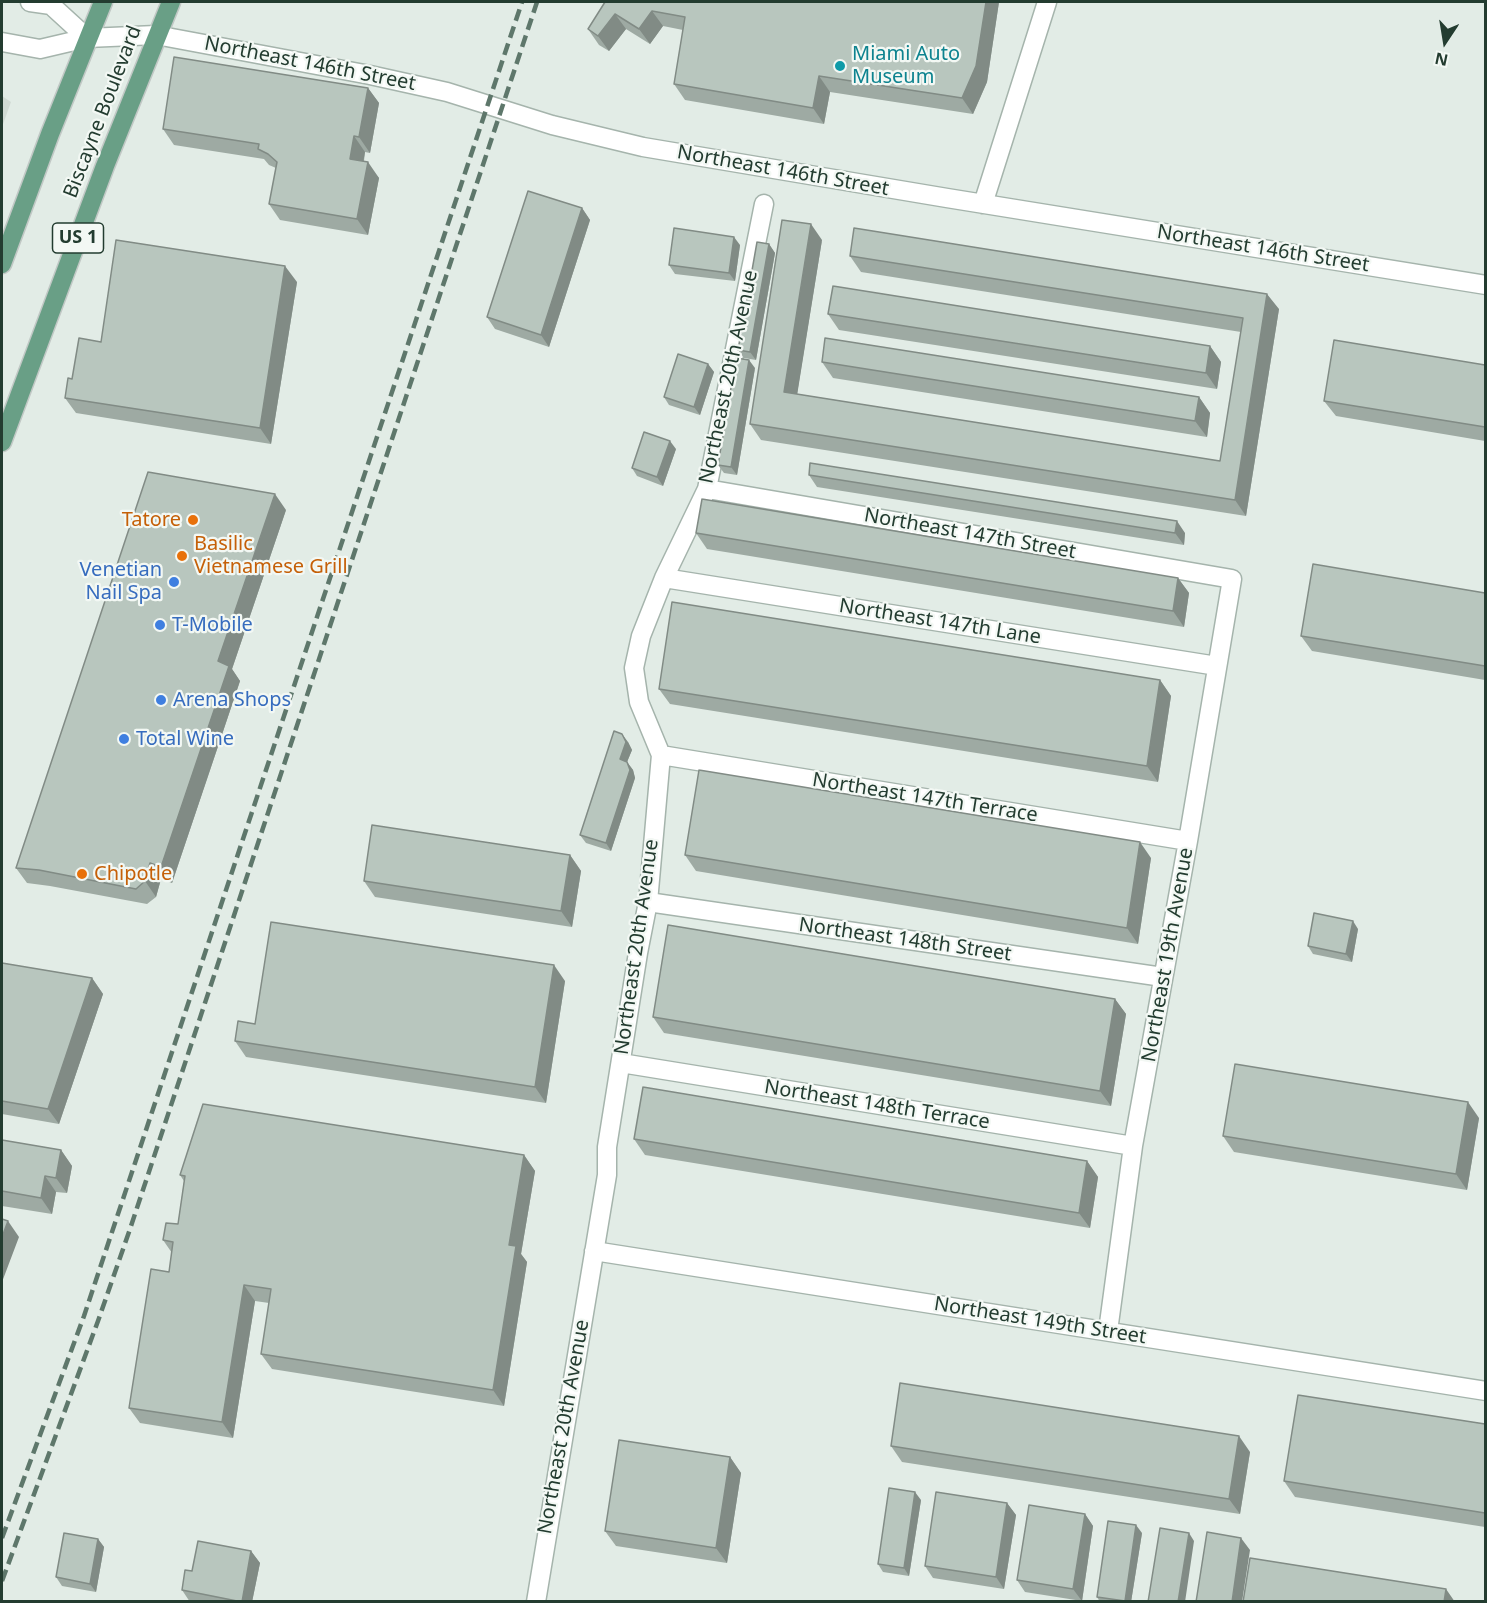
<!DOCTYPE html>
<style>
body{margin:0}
#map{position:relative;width:1487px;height:1603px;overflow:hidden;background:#e2ece6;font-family:"Noto Sans",sans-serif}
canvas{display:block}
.frame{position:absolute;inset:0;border:3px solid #233c30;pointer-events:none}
.north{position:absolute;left:1415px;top:12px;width:60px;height:60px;-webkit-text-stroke:4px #f3f8f4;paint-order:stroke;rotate:192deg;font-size:16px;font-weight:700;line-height:24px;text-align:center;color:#233c30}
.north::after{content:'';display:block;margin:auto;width:21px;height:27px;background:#233c30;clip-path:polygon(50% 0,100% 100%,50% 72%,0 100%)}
</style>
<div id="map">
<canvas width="1487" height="1603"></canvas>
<div class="frame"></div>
<div class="north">N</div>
</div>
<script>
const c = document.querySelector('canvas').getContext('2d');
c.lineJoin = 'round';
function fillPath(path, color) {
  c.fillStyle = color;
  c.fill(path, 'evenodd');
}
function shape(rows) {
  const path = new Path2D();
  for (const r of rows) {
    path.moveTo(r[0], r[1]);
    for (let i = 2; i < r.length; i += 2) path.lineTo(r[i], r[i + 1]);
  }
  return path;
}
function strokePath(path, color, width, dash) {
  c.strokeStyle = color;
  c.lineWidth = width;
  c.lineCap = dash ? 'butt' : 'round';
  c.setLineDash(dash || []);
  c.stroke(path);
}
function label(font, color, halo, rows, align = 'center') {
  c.font = font + ' "Noto Sans",sans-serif';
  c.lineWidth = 4.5;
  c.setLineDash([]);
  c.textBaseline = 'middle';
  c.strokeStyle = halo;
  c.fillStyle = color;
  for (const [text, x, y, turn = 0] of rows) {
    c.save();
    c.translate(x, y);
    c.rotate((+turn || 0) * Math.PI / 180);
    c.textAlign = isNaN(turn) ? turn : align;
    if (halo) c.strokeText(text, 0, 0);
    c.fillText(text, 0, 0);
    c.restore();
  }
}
fillPath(shape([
 [2,96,11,102,2,127]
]), '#d1dbd4');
const minor = shape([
 [30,2,51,5,87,38],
 [2,42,40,49,87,38,156,35,370,75,447,92,552,125,643,147,947,198,1486,285],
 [983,204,1047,2],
 [707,489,1232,579,1188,841,1133,1146,1108,1331],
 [664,578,1217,666],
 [661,755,1188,841],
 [648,902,1163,977],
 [621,1063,1133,1146],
 [594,1251,1486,1391],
 [536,1602,607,1175,607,1147,638,953,648,902,661,755,639,702,634,668,641,636,664,578,707,489,764,204]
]);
const major = shape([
 [2,264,50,134,103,2],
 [2,442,105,166,171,2]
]);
strokePath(minor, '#a5b4ac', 21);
strokePath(major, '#c1c8c5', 21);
strokePath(minor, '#fff', 18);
strokePath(major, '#699f86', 18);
strokePath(shape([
 [2,1538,84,1316,522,2],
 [2,1581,98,1321,130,1229,537,2]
]), '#5e776b', 4.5, [12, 6]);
fillPath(shape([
 [605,2,999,2,987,82,973,114,830,92,824,124,685,100,674,84,683,30,663,26,650,44,626,29,609,51,599,45,588,29],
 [368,88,379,103,370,153,365,152,364,161,379,178,368,235,280,220,269,204,276,168,269,165,264,159,174,145,163,129],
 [582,208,590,220,549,347,495,329,487,317],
 [822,240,797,394,1220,461,1241,332,861,272,850,256,1279,309,1246,516,761,440,750,424],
 [769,244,775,253,756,360,744,358,738,350],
 [740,245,735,281,675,274,669,265],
 [297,282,271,444,76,413,65,398,72,379,101,342],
 [828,314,1210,346,1221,362,1217,389,839,330],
 [822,362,1199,397,1210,413,1207,437,833,378],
 [708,364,714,372,700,415,669,405,664,397],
 [1485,365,1485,441,1336,416,1324,401],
 [755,368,737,475,724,473,718,465],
 [676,449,663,486,637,476,632,468],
 [809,475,1185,533,1184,545,817,487],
 [286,510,232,669,240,681,172,883,161,879,156,897,147,904,50,886,27,883,16,868],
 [696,533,1178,578,1189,593,1184,627,707,549],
 [1485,593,1485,680,1312,651,1301,636],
 [1160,680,1171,696,1158,782,670,704,659,689],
 [628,742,632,750,627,762,633,770,635,778,611,851,586,843,580,835],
 [570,855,581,871,572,927,375,897,364,881],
 [685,855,1151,858,1138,944,696,871],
 [1358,929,1352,962,1313,954,1308,946],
 [2,963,92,978,103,994,59,1124,2,1114],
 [565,981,546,1103,246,1057,235,1041,255,1024],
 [1115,999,1126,1014,1111,1106,664,1033,653,1017],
 [1479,1118,1467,1190,1234,1152,1223,1136],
 [634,1139,1087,1161,1098,1177,1090,1228,645,1155],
 [2,1140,61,1150,72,1166,67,1193,56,1192,52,1214,2,1206],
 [524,1155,535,1171,521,1254,527,1262,504,1406,272,1369,261,1354,269,1303,255,1301,233,1438,140,1423,129,1408,169,1272,172,1253,163,1240,178,1224,184,1181,180,1175],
 [1485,1424,1485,1527,1295,1497,1284,1481],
 [891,1446,1250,1452,1240,1514,902,1462],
 [730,1457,741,1473,727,1563,616,1546,605,1531],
 [921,1500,909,1576,883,1572,878,1564],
 [1007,1503,1016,1515,1004,1589,933,1578,925,1566],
 [1085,1514,1093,1526,1082,1601,1025,1592,1017,1580],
 [1142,1533,1131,1602,1100,1602,1097,1597],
 [98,1539,104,1547,96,1592,62,1586,56,1577],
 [251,1551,260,1563,252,1602,190,1602,182,1590,192,1571]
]), '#9eaaa3');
fillPath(shape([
 [986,2,999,2,987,82,973,114,962,98],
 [652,11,663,26,650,44,639,29],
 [615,14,626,29,609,51,598,36],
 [819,76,830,92,824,124,813,108],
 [368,88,379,103,370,153,359,137],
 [354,136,365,152,361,175,350,159],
 [368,162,379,178,368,235,357,219],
 [582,208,590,220,549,347,541,335],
 [811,224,822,240,795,408,784,392],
 [734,237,740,245,735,281,729,273],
 [769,244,775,253,756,360,750,352],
 [285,266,297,282,271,444,260,428],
 [1267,294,1279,309,1246,516,1235,500],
 [1210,346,1221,362,1217,389,1206,373],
 [749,360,755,368,737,475,731,467],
 [708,364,714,372,700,415,694,407],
 [1199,397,1210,413,1207,437,1195,421],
 [670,441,676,449,663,486,657,477],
 [275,494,286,510,232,669,240,681,172,883,161,867,218,661],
 [1177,521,1185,533,1184,545,1175,533],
 [1178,578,1189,593,1184,627,1173,611],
 [1160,680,1171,696,1158,782,1147,766],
 [622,734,628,742,632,750,627,762,633,770,635,778,611,851,606,843,620,759],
 [1140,842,1151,858,1138,944,1127,928],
 [570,855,581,871,572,927,561,911],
 [150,863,161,879,156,897,145,881],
 [1353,921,1358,929,1352,962,1346,954],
 [554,965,565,981,546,1103,535,1087],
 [92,978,103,994,59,1124,48,1109],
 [1115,999,1126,1014,1111,1106,1100,1091],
 [1468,1102,1479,1118,1467,1190,1456,1174],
 [61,1150,72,1166,67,1193,56,1178],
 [524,1155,535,1171,521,1254,527,1262,504,1406,493,1390,509,1245],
 [1087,1161,1098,1177,1090,1228,1079,1213],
 [45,1176,56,1192,52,1214,41,1198],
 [8,1221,19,1237,2,1282,2,1237],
 [244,1285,255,1301,233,1438,222,1422],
 [1239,1436,1250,1452,1240,1514,1229,1499],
 [730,1457,741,1473,727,1563,716,1548],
 [915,1492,921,1500,909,1576,904,1568],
 [1007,1503,1016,1515,1004,1589,996,1577],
 [1085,1514,1093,1526,1082,1601,1073,1589],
 [1136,1525,1142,1533,1131,1602,1125,1602],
 [1189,1533,1194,1541,1185,1602,1178,1602],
 [1241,1538,1250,1550,1242,1602,1232,1602],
 [98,1539,104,1547,96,1592,90,1584],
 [251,1551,260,1563,252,1602,242,1602],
 [1446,1589,1455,1602,1444,1602]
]), '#818b85');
const building = shape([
 [605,2,986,2,976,66,962,98,819,76,813,108,674,84,685,17,652,11,639,29,615,14,598,36,588,29,605,2],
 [174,57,368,88,359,137,354,136,350,159,368,162,357,219,269,204,277,162,268,154,258,149,259,144,163,129,174,57],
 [528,191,582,208,541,335,487,317,528,191],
 [782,220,811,224,784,392,1220,461,1243,318,850,256,854,228,1267,294,1235,500,750,424,782,220],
 [674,228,734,237,729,273,669,265,674,228],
 [116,240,285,266,260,428,65,398,68,378,72,379,79,338,101,342,116,240],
 [757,242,769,244,750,352,738,350,757,242],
 [833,286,1210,346,1206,373,828,314,833,286],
 [825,338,1199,397,1195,421,822,362,825,338],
 [1334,340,1485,365,1485,427,1324,401,1334,340],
 [678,354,708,364,694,407,664,397,678,354],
 [736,358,749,360,731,467,718,465,736,358],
 [644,432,670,441,657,477,632,468,644,432],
 [810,463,1177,521,1175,533,809,475,810,463],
 [148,472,275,494,218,661,229,666,161,867,150,863,145,881,136,889,39,870,16,868,148,472],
 [702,499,1178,578,1173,611,696,533,702,499],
 [1313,564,1485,593,1485,666,1301,636,1313,564],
 [672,602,1160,680,1147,766,659,689,672,602],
 [614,731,622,734,626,742,620,759,627,762,630,770,606,843,580,835,614,731],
 [699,770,1140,842,1127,928,685,855,699,770],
 [372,825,570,855,561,911,364,881,372,825],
 [1314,913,1353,921,1346,954,1308,946,1314,913],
 [271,922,554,965,535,1087,235,1041,238,1021,255,1024,271,922],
 [668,925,1115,999,1100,1091,653,1017,668,925],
 [2,963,92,978,48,1109,2,1101,2,963],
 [1235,1064,1468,1102,1456,1174,1223,1136,1235,1064],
 [643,1087,1087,1161,1079,1213,634,1139,643,1087],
 [203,1104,524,1155,509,1245,516,1246,493,1390,261,1354,271,1289,244,1285,222,1422,129,1408,151,1269,169,1272,173,1242,163,1240,166,1223,178,1224,185,1176,180,1175,203,1104],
 [2,1140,61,1150,56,1178,45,1176,41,1198,2,1191,2,1140],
 [2,1219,8,1221,2,1237,2,1219],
 [900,1383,1239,1436,1229,1499,891,1446,900,1383],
 [1298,1395,1485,1424,1485,1513,1284,1481,1298,1395],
 [619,1440,730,1457,716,1548,605,1531,619,1440],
 [889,1488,915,1492,904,1568,878,1564,889,1488],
 [936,1492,1007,1503,996,1577,925,1566,936,1492],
 [1029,1505,1085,1514,1073,1589,1017,1580,1029,1505],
 [1108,1521,1136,1525,1125,1601,1097,1597,1108,1521],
 [1160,1528,1189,1533,1178,1602,1148,1602,1160,1528],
 [1207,1532,1241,1538,1232,1602,1196,1602,1207,1532],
 [64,1533,98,1539,90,1584,56,1577,64,1533],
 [198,1541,251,1551,242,1602,182,1590,185,1570,192,1571,198,1541],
 [1250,1558,1446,1589,1444,1602,1243,1602,1250,1558]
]);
fillPath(building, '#b8c6be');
strokePath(building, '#818b85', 1.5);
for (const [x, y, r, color] of [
 [840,66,6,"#0f9aa8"],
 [193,520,6,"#e8710a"],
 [182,556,6,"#e8710a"],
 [174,582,6,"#3f7fe0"],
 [160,625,6,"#3f7fe0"],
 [161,700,6,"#3f7fe0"],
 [124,739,6,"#3f7fe0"],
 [82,874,6,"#e8710a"]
]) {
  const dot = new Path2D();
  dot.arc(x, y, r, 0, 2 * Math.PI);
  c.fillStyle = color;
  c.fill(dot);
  strokePath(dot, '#f3f8f4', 2);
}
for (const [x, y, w] of [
 [78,238,51]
]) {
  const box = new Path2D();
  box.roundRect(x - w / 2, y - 15, w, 30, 4.5);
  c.fillStyle = '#f3f8f4';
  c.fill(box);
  strokePath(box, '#233c30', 1.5);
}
label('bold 18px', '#233c30', null, [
 ["US 1",78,238]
]);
label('20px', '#0d838f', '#f3f8f4', [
 ["Miami Auto",852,54],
 ["Museum",852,77]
], 'left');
label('20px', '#233c30', '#f3f8f4', [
 ["Northeast 146th Street",310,64,11],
 ["Biscayne Boulevard",103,112,-69],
 ["Northeast 146th Street",783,171,10],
 ["Northeast 146th Street",1263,249,9],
 ["Northeast 20th Avenue",729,377,-78],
 ["Northeast 147th Street",970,534,10],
 ["Northeast 147th Lane",940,622,9],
 ["Northeast 147th Terrace",925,798,9],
 ["Northeast 148th Street",905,940,8],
 ["Northeast 20th Avenue",637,947,-82],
 ["Northeast 19th Avenue",1168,955,-80],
 ["Northeast 148th Terrace",877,1105,9],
 ["Northeast 149th Street",1040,1321,9],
 ["Northeast 20th Avenue",564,1427,-80]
]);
label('20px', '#c56008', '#f3f8f4', [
 ["Tatore",181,520,"right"],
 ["Basilic",194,544],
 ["Vietnamese Grill",194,567],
 ["Chipotle",94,874]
], 'left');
label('20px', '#366cbe', '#f3f8f4', [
 ["Venetian",162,570,"right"],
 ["Nail Spa",162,593,"right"],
 ["T-Mobile",172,625],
 ["Arena Shops",173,700],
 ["Total Wine",136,739]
], 'left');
</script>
